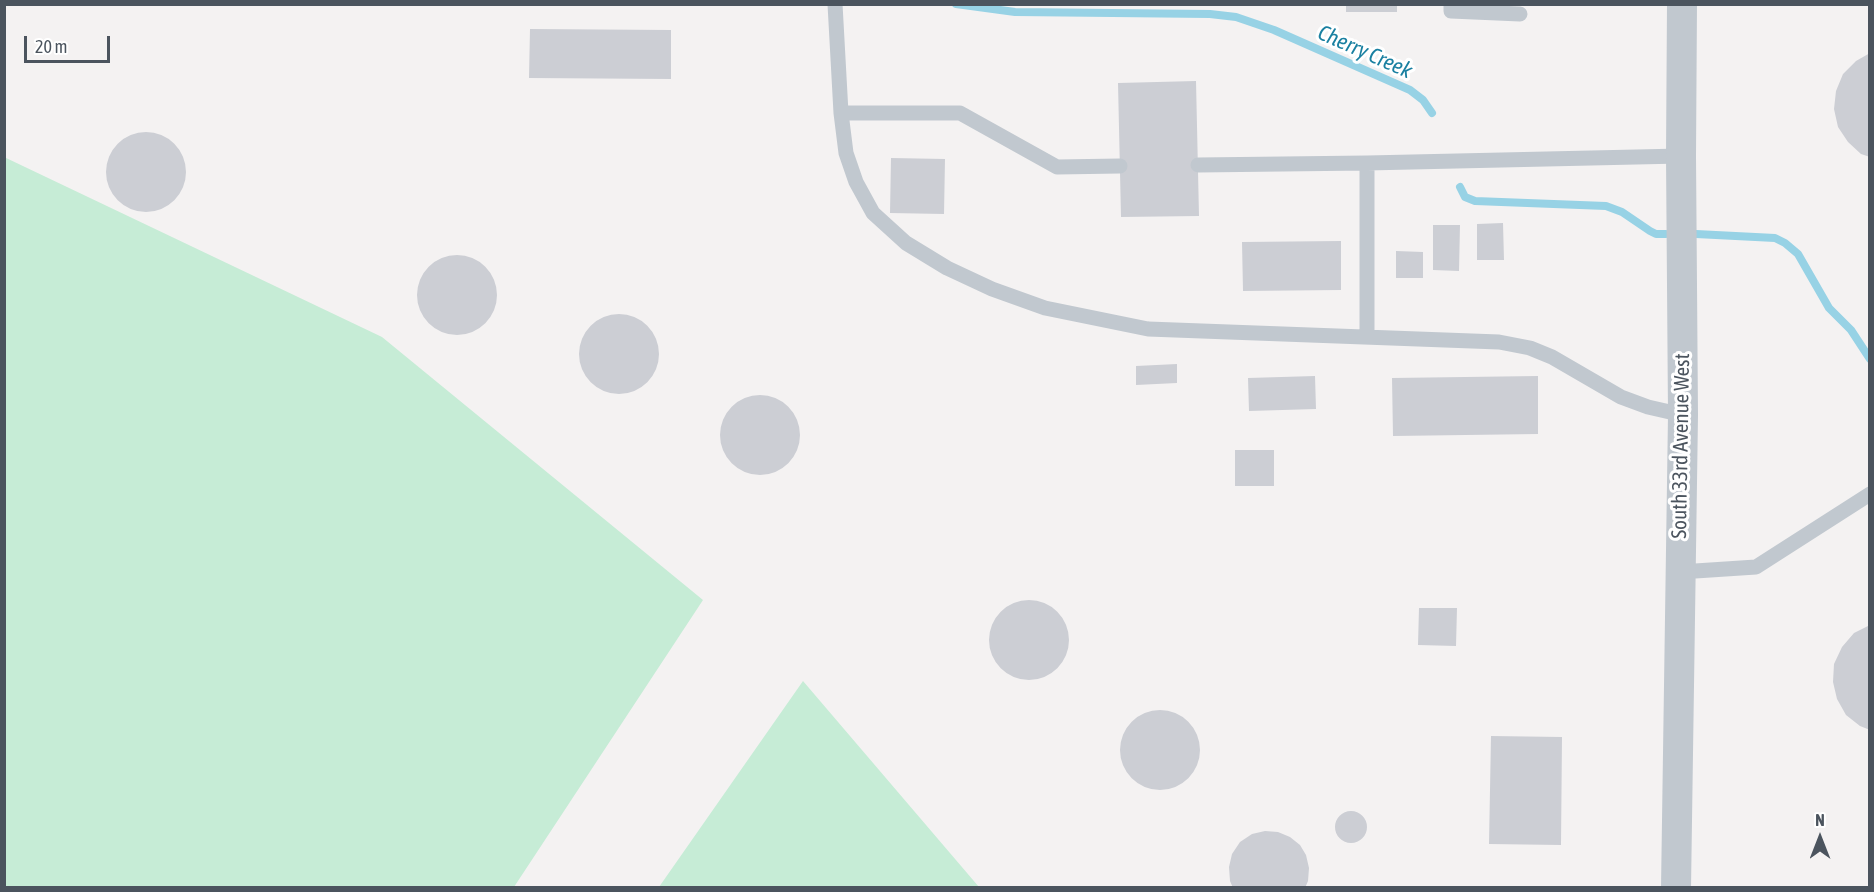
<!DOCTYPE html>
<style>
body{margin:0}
#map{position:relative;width:1874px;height:892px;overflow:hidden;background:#f4f2f2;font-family:"Asap Condensed",sans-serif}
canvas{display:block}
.frame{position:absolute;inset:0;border:6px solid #4b545e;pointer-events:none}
.north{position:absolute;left:1790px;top:808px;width:60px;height:60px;-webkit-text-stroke:4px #fff;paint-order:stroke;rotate:0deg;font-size:16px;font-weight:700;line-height:24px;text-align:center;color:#4b545e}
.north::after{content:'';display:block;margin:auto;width:21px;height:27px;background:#4b545e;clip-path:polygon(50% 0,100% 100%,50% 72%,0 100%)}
.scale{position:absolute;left:24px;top:36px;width:86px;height:27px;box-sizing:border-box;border:3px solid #4b545e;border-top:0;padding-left:8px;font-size:18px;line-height:21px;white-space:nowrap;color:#4b545e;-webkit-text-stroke:4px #fff;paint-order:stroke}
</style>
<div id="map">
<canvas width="1874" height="892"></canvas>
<div class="frame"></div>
<div class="north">N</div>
<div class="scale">20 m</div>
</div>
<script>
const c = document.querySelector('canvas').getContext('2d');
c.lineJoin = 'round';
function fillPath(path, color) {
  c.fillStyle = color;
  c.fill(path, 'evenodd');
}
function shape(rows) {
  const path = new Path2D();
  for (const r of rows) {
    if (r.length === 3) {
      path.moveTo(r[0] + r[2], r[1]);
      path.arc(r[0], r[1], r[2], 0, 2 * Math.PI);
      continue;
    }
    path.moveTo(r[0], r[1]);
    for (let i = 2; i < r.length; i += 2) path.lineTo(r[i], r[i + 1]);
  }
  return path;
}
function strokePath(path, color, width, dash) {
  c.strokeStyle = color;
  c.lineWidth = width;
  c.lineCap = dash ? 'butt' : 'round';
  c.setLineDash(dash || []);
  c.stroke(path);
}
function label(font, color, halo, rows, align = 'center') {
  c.font = font + ' "Asap Condensed",sans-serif';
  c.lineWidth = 6;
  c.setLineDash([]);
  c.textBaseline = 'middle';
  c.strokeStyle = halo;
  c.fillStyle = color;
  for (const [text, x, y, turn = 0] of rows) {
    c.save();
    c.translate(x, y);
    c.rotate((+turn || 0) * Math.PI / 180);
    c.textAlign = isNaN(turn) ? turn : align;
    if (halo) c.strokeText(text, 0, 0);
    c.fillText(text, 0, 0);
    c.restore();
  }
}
fillPath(shape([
 [4,157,382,337,703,600,514,887,5,887],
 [803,681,979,887,659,887]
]), '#c6ecd6');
strokePath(shape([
 [956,4,1015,12,1210,14,1236,17,1274,30,1410,90,1423,100,1432,113],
 [1460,187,1465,197,1475,201,1606,206,1622,212,1650,231,1656,234,1666,234],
 [1696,234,1775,238,1785,243,1798,254,1829,308,1851,330,1870,359]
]), '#97d2e5', 8);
fillPath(shape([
 [1346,4,1397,4,1397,12,1346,12],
 [530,29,671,30,671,79,529,78],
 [1870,53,1870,157,1861,154,1848,142,1838,127,1834,109,1836,91,1843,74,1856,61],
 [1196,81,1199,216,1121,217,1118,83],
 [146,172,40],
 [891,158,945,159,944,214,890,213],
 [1503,223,1504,260,1477,260,1477,224],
 [1433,225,1460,225,1459,271,1433,270],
 [1341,241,1341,290,1243,291,1242,242],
 [1396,251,1423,252,1423,278,1396,278],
 [457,295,40],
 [619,354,40],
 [1177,364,1177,383,1136,385,1136,366],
 [1315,376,1316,409,1249,411,1248,378],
 [1538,376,1538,434,1393,436,1392,378],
 [760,435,40],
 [1235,450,1274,450,1274,486,1235,486],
 [1029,640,40],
 [1419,608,1457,608,1456,646,1418,645],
 [1870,625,1870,730,1860,726,1846,715,1837,699,1833,682,1834,664,1842,647,1854,633],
 [1160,750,40],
 [1491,736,1562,737,1561,845,1489,844],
 [1351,827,16],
 [1265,831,1278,832,1290,837,1300,845,1306,855,1309,868,1308,881,1305,888,1233,888,1230,881,1229,867,1232,854,1240,842,1252,834]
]), '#ccced4');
strokePath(shape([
 [835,4,841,113,846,153,856,182,873,213,906,243,947,268,992,289,1045,308,1148,329,1499,342,1530,348,1552,357,1621,397,1648,407,1683,415],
 [1451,4,1451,11,1520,14],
 [841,113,960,113,1057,167,1120,166],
 [1198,165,1367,163,1681,156],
 [1367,337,1367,163],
 [1680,572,1756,567,1870,494]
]), '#c1c8cf', 15);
strokePath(shape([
 [1676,888,1683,415,1681,156,1682,4]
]), '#c1c8cf', 30);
label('21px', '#4b545e', '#fff', [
 ["South 33rd Avenue West",1681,446,-89]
]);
label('italic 22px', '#1a80a1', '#fff', [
 ["Cherry Creek",1365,52,24]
]);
</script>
